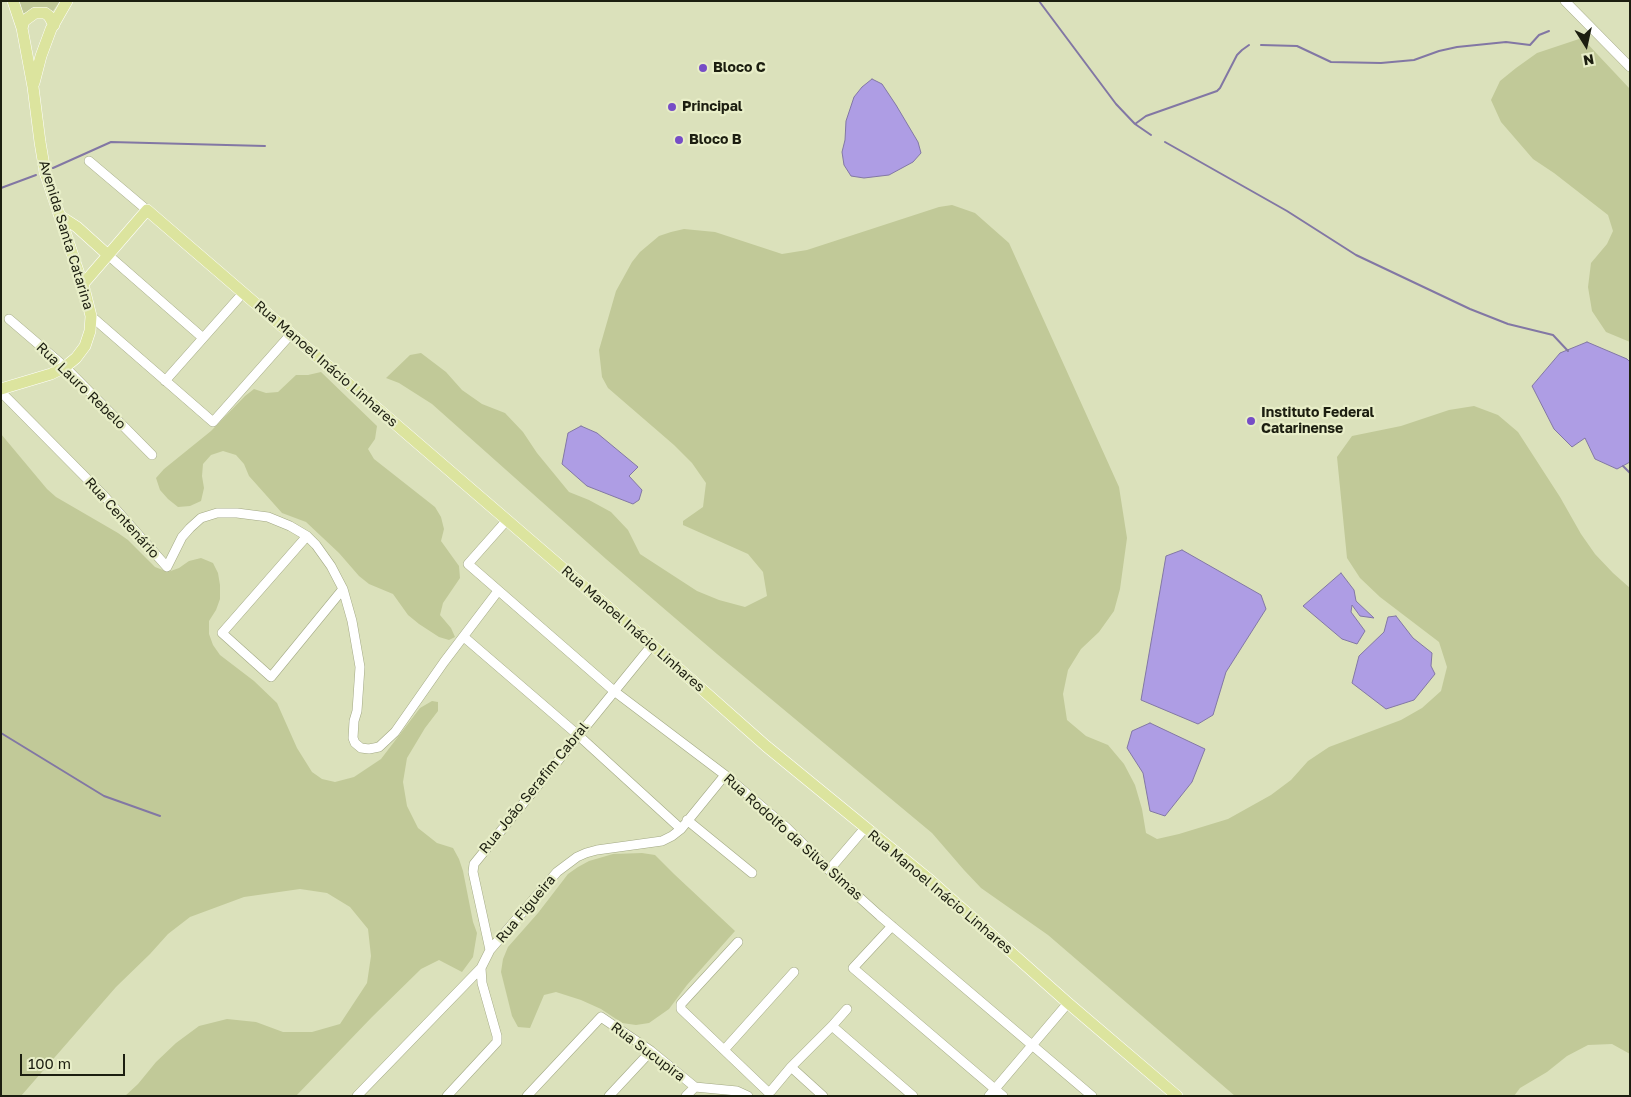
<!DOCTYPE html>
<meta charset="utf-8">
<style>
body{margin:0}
#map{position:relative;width:1631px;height:1097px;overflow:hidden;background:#dbe1bb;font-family:"Golos Text",sans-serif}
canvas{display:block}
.frame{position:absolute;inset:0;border:2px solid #1c1e10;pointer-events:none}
.north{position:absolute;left:1561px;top:20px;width:50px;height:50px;-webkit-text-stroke:4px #e8eec8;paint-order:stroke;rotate:170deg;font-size:14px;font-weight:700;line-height:20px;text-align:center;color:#1c1e10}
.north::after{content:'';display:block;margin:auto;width:18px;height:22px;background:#1c1e10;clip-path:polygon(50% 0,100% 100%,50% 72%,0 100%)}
.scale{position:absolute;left:20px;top:1054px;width:105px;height:22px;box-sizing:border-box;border:2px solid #1c1e10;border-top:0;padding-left:6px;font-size:15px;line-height:18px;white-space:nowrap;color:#1c1e10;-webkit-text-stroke:4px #e8eec8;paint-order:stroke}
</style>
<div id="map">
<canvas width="1631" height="1097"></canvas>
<div class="frame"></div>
<div class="north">N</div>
<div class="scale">100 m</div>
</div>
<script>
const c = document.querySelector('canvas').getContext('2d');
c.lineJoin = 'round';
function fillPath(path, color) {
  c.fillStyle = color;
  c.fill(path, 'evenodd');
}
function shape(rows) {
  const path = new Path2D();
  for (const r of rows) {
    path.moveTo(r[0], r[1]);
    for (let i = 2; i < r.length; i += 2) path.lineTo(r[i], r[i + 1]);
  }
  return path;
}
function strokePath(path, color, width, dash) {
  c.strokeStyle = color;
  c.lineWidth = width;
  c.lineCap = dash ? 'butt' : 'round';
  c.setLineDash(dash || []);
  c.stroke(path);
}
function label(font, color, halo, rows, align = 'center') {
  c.font = font + ' "Golos Text",sans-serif';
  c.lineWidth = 4.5;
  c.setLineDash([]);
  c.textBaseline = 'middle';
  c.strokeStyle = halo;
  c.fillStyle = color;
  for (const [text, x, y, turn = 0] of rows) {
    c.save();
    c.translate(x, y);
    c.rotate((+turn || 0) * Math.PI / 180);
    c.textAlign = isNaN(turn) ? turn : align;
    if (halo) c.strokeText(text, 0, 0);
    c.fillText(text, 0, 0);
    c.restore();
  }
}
fillPath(shape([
 [19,1,60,1,53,11,43,7,35,7,23,14],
 [1582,38,1630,89,1630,342,1606,332,1592,311,1588,287,1591,263,1607,244,1613,231,1608,215,1554,173,1533,159,1501,122,1491,100,1500,81,1516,68,1537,53],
 [952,205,975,213,1009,243,1119,487,1127,538,1120,589,1114,611,1099,632,1081,649,1068,670,1063,694,1067,720,1086,736,1108,745,1124,764,1135,785,1142,809,1146,833,1157,839,1179,834,1228,819,1271,795,1291,780,1308,761,1329,747,1401,720,1422,708,1441,691,1447,667,1439,642,1380,597,1360,578,1347,558,1337,457,1352,436,1401,426,1449,410,1474,406,1498,415,1518,432,1560,497,1581,534,1595,554,1613,573,1630,588,1630,1054,1612,1044,1588,1045,1567,1056,1547,1072,1520,1088,1514,1096,1235,1096,1048,935,981,888,964,870,932,833,717,654,606,559,432,404,399,383,386,378,410,355,421,353,446,372,462,390,482,404,505,413,523,432,537,453,569,492,589,500,611,512,628,530,640,554,697,591,719,600,745,607,767,596,763,572,748,554,683,525,683,521,703,507,706,483,692,463,674,445,608,388,602,377,599,350,616,291,632,262,640,252,659,236,671,232,684,229,715,232,782,254,807,250,939,207],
 [321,372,377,426,375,439,368,449,374,459,435,507,441,517,444,529,441,541,459,566,460,578,443,603,440,615,451,628,455,637,449,640,439,637,419,624,408,615,393,594,369,584,359,576,339,553,306,522,282,513,249,476,244,464,236,455,223,451,211,455,203,464,202,476,204,488,201,501,190,506,178,507,168,499,160,490,156,478,164,469,211,431,245,396,254,389,266,393,278,392,296,375,308,375],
 [1,434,47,489,56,497,118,533,128,540,155,567,168,572,179,568,189,561,201,558,213,563,218,573,220,585,220,599,216,610,209,621,209,634,213,645,220,655,254,681,277,703,297,748,312,772,322,779,335,782,354,777,381,759,420,708,432,701,438,702,438,711,425,728,407,758,403,782,407,806,418,828,437,843,453,848,459,859,463,871,473,922,477,933,473,957,462,972,439,960,421,969,372,1017,296,1096,125,1096,138,1084,156,1062,176,1043,199,1026,227,1019,256,1022,283,1032,312,1032,340,1024,367,983,371,956,368,929,350,907,327,893,300,889,244,897,190,917,168,934,150,954,116,987,21,1096,1,1096],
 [642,853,655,855,674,874,735,931,687,985,669,1009,649,1023,636,1025,622,1023,601,1009,581,1000,556,992,544,995,530,1028,518,1027,512,1016,501,972,503,959,508,947,538,913,568,874,578,867,589,861,613,854]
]), '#c1c998');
const water = shape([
 [872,79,882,84,896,105,918,142,921,153,913,162,889,175,864,178,851,176,844,165,842,152,845,140,846,121,854,97,862,87,872,79],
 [1587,342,1627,359,1630,362,1630,462,1617,469,1595,459,1585,438,1572,447,1554,429,1532,386,1560,353,1587,342],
 [581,426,597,433,638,467,629,476,642,490,639,500,633,504,587,486,562,464,568,433,581,426],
 [1182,550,1261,595,1266,609,1226,672,1213,715,1198,724,1141,700,1166,556,1182,550],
 [1341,573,1354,590,1356,601,1374,618,1360,616,1352,605,1351,612,1365,631,1357,644,1342,639,1303,606,1341,573],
 [1396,616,1413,638,1432,653,1431,666,1435,674,1414,700,1386,709,1352,683,1359,656,1384,632,1388,617,1396,616],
 [1150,723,1205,749,1192,782,1165,816,1150,811,1143,773,1127,748,1132,731,1150,723]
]);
fillPath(water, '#ae9de4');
strokePath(water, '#8277a4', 1);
strokePath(shape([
 [1039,1,1116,104,1135,124,1151,135],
 [1261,45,1297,46,1331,62,1381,63,1414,60,1439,51,1457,47,1506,42,1530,45,1539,35,1549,31],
 [1135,124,1146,116,1217,91,1220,88,1237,55,1242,50,1249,45],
 [1165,142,1287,211,1356,255,1470,309,1508,324,1553,335,1568,351],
 [53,168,111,142,265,146],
 [1,188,36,175],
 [1623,466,1630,473],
 [1,733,104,796,160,816]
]), '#8277a4', 2);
const minor = shape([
 [1565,1,1630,67],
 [89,161,147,210],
 [108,255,203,338],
 [91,316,213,422,291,334],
 [9,319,65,367,152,455],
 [165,381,243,293],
 [1,392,105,497,167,567,182,537,190,528,201,518,217,513,237,513,268,517,290,526,307,536,316,545,331,566,343,589,352,621,360,667,357,711,354,721,353,738,355,743,361,748,369,749,379,747,395,732,444,662,498,591],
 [507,520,468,564,614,691,725,775,787,828,829,870,880,916,1092,1096],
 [307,536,222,633,271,677,343,589],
 [464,637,578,735,681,829],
 [687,820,752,873],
 [829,870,865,828],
 [892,926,853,968,1003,1096],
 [738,942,681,1004,681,1009,768,1092,771,1091,791,1067,832,1026,847,1009],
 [490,950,473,872,474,864,652,645],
 [832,1026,913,1096],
 [724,1050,794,972],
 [791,1067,823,1096],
 [357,1096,481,968,490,950,557,872,577,857,586,853,597,850,662,841,672,836,681,829,725,775],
 [447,1096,497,1042,497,1036,482,983,481,968],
 [527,1096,601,1017,651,1051,695,1087],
 [609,1096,651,1051],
 [686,1096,695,1087,737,1091,748,1096],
 [989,1096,1068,1003]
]);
const major = shape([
 [22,28,24,21,35,13,45,13,49,16,54,25],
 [34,83,41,56,51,29,67,1],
 [60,216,77,227,108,255],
 [83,284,147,210,652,645,766,746,931,881,1068,1003,1177,1096],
 [1,389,51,374,65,367,76,358,85,346,90,331,91,316,85,292,45,172,40,142,33,87,22,28,13,1]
]);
strokePath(minor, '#a2a884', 10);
strokePath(major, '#fff', 12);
strokePath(minor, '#fff', 9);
strokePath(major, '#dce49e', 11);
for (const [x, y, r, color] of [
 [703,68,5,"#764dc6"],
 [672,107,5,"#764dc6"],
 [679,140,5,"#764dc6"],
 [1251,421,5,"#764dc6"]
]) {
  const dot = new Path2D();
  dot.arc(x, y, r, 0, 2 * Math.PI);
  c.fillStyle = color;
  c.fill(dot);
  strokePath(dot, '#e8eec8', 2);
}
label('bold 14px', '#1c1e10', '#e8eec8', [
 ["Bloco C",713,68],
 ["Principal",682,107],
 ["Bloco B",689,140],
 ["Instituto Federal",1261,413],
 ["Catarinense",1261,429]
], 'left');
label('14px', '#1c1e10', '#e8eec8', [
 ["Avenida Santa Catarina",66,235,73],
 ["Rua Manoel Inácio Linhares",326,364,41],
 ["Rua Lauro Rebelo",81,386,44],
 ["Rua Centenário",122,518,48],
 ["Rua Manoel Inácio Linhares",633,629,41],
 ["Rua João Serafim Cabral",534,788,-51],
 ["Rua Rodolfo da Silva Simas",793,837,42],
 ["Rua Manoel Inácio Linhares",940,892,40],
 ["Rua Figueira",526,909,-50],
 ["Rua Sucupira",648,1052,37]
]);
</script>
